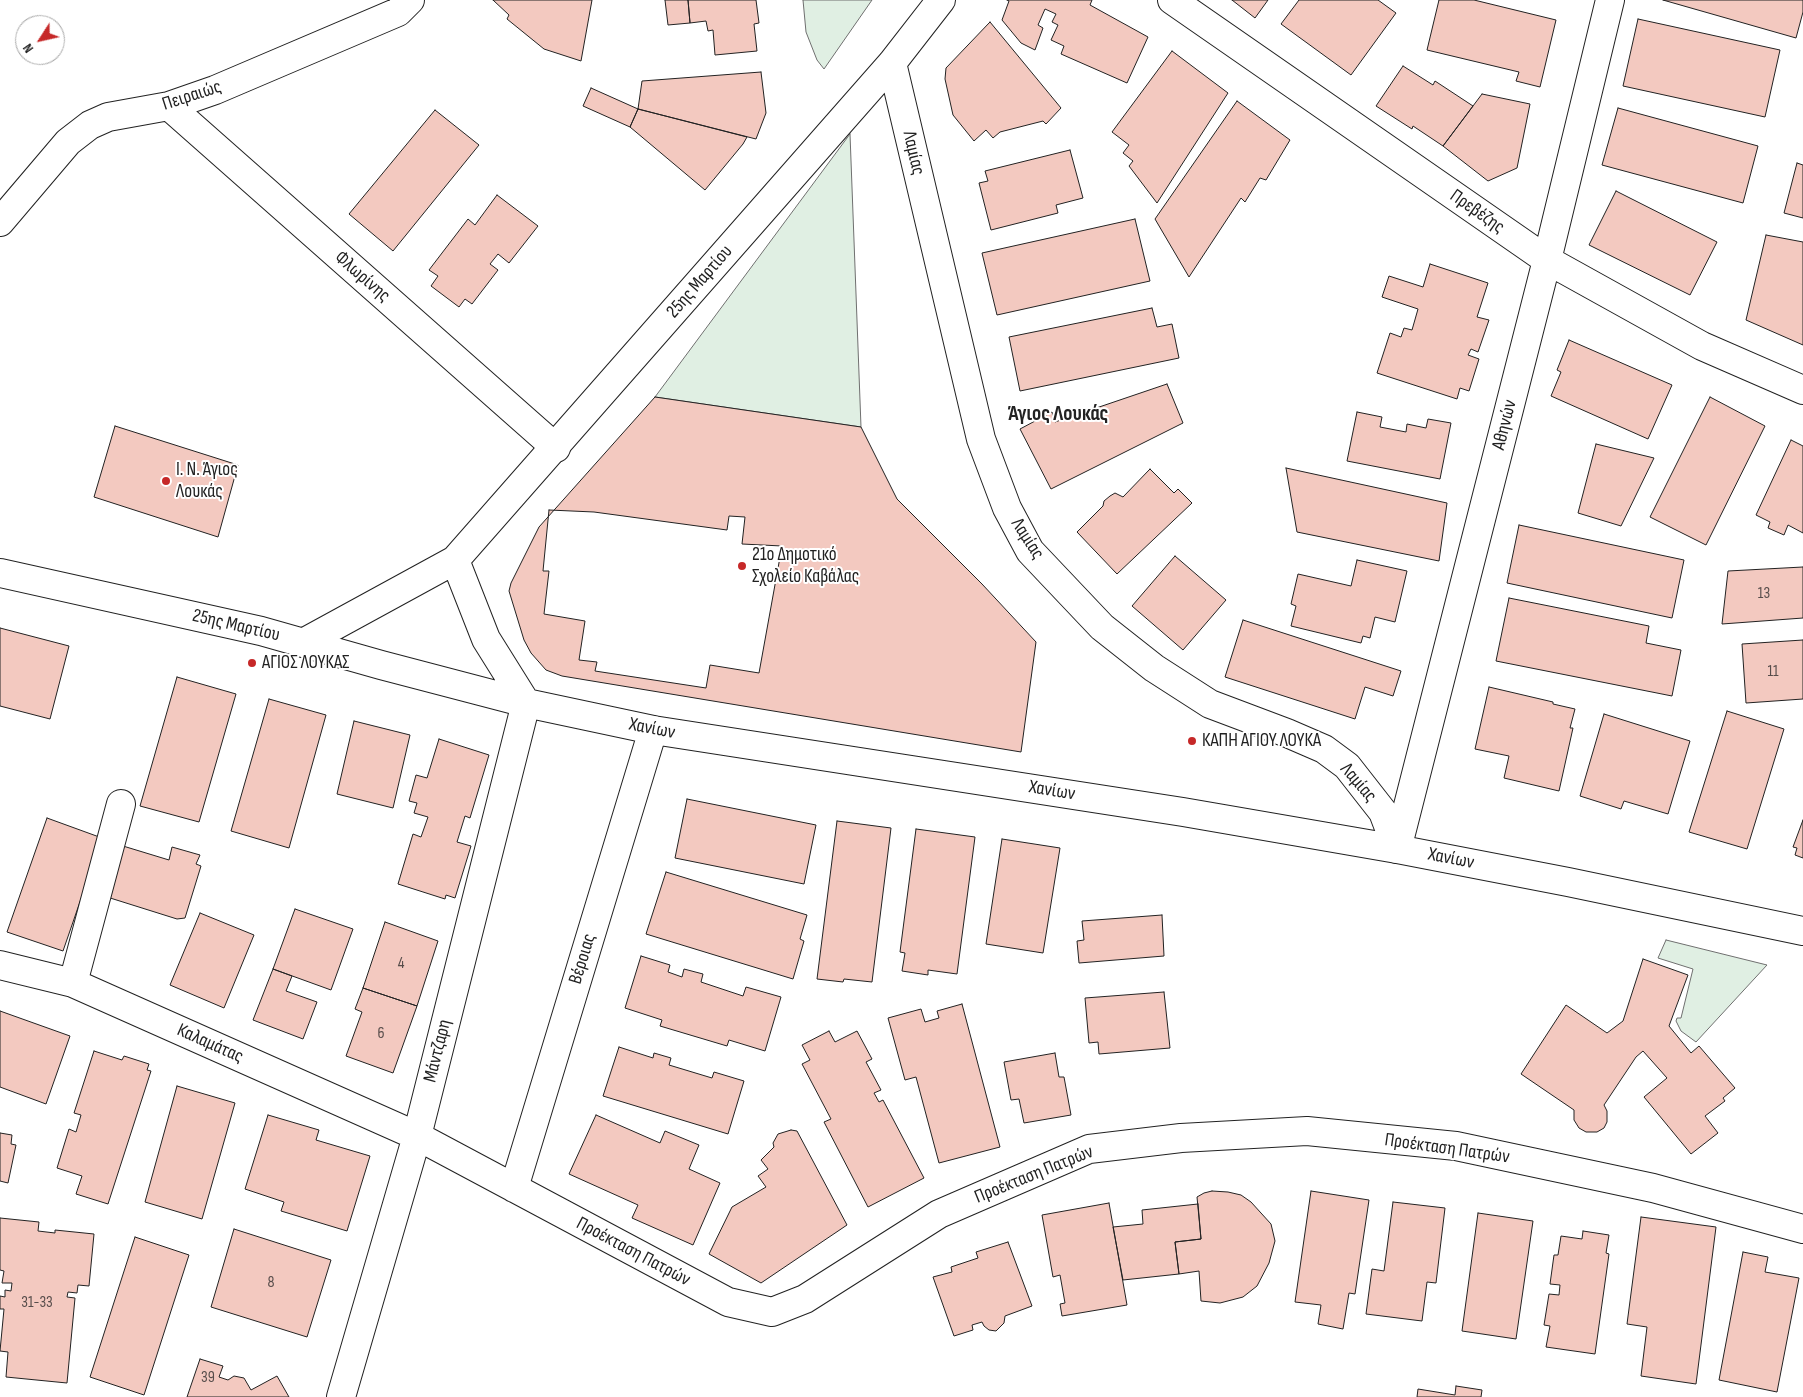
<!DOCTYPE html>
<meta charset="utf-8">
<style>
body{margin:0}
#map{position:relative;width:1803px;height:1397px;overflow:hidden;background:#fff;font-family:"Sofia Sans Condensed",sans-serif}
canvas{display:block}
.north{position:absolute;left:15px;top:15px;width:50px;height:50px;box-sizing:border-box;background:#fff;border:1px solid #a7a7a7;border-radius:50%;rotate:235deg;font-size:14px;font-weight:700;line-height:20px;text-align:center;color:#222}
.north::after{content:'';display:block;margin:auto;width:18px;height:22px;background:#c62828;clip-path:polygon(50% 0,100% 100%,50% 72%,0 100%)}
</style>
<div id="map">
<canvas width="1803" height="1397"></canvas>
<div class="north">N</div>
</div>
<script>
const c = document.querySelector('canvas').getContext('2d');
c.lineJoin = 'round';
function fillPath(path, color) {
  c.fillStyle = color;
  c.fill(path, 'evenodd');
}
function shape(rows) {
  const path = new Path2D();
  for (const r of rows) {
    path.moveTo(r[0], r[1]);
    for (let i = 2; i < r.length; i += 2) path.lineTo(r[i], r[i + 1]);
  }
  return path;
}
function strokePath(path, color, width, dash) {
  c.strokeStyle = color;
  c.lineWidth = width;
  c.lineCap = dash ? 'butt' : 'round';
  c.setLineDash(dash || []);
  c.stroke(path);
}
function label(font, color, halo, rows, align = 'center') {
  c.font = font + ' "Sofia Sans Condensed",sans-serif';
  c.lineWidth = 4;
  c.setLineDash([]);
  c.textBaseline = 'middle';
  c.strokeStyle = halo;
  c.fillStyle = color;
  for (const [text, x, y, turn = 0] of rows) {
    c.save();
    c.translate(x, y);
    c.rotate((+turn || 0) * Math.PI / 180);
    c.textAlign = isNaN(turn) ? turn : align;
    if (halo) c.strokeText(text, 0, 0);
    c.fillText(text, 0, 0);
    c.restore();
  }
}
const green = shape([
 [803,0,872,0,824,69,817,60,806,32,803,0],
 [850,134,861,427,655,397,850,134],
 [1666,940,1767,965,1696,1042,1681,1031,1676,1021,1677,1018,1681,1018,1693,969,1658,958,1666,940]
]);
fillPath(green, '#e0efe3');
strokePath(green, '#6f6f6f', 1);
const building = shape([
 [493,0,592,0,581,61,544,49,507,19,509,15,493,0],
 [665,0,688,0,690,23,668,25,665,0],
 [688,0,756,0,759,23,754,24,757,51,715,55,713,30,708,31,706,21,690,23,688,0],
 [1007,0,1092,0,1090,5,1148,37,1127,83,1061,54,1064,46,1051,40,1058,25,1052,22,1056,14,1045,9,1038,25,1043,28,1035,50,1021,43,1002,20,1009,1,1007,0],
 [1232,0,1268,0,1255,18,1232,0],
 [1299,0,1378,0,1396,13,1351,75,1281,24,1299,0],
 [1439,0,1474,0,1556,20,1540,87,1516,81,1519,72,1427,50,1439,0],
 [1663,0,1803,0,1803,12,1796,38,1663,0],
 [1638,19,1780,50,1765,117,1623,86,1638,19],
 [990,22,1061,108,1046,124,1043,121,1000,132,993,138,986,130,974,141,953,115,945,79,946,68,990,22],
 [1172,51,1228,93,1157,203,1129,166,1133,161,1123,153,1129,145,1112,132,1172,51],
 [1403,66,1433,85,1435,81,1473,106,1443,146,1413,126,1412,129,1376,106,1403,66],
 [761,72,766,113,756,139,638,109,642,81,761,72],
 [591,88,638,109,630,127,583,106,591,88],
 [1482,94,1530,104,1517,168,1488,181,1443,146,1482,94],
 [1237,101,1290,140,1266,180,1260,178,1245,202,1241,198,1189,277,1155,219,1237,101],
 [1618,108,1758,146,1743,203,1602,165,1618,108],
 [638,109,747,137,743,144,705,190,630,127,638,109],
 [435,110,479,145,393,251,349,214,435,110],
 [1070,150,1083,198,1056,205,1058,213,991,230,979,183,988,181,985,171,1070,150],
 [1797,163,1803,165,1803,218,1784,213,1797,163],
 [1616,191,1717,242,1690,295,1589,245,1616,191],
 [497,195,538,226,509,263,498,254,490,264,498,270,472,304,465,299,459,307,431,286,438,276,429,270,468,219,475,225,497,195],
 [1135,219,1150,281,997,315,982,253,1135,219],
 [1766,235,1803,242,1803,345,1746,320,1766,235],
 [1430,264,1488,283,1477,317,1489,320,1478,352,1471,349,1468,355,1479,359,1469,391,1460,388,1457,399,1377,373,1390,333,1401,337,1404,328,1412,330,1418,309,1382,297,1389,276,1423,287,1430,264],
 [1152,308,1157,327,1172,324,1179,358,1020,391,1009,337,1152,308],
 [1569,340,1672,385,1648,439,1551,396,1561,372,1557,370,1569,340],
 [1167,384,1183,423,1051,489,1020,429,1052,412,1055,422,1167,384],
 [655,397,861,427,897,499,982,584,1036,642,1021,752,562,676,546,670,531,653,524,640,509,591,511,583,539,527,655,397],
 [1710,397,1765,426,1706,545,1650,517,1710,397],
 [1357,412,1382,417,1380,427,1406,432,1407,424,1426,428,1428,419,1451,423,1440,479,1347,461,1357,412],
 [115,426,238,465,218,537,94,497,115,426],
 [1791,440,1803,446,1803,533,1788,525,1784,535,1768,528,1770,522,1756,515,1791,440],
 [1596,444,1654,458,1621,526,1578,513,1596,444],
 [1286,468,1447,503,1439,561,1297,532,1286,468],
 [1150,469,1174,493,1178,489,1192,503,1117,574,1077,532,1103,506,1104,501,1110,496,1115,493,1123,497,1150,469],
 [549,510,594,512,727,530,729,516,745,517,742,544,782,546,759,673,710,665,706,688,595,671,597,662,579,660,585,621,544,614,549,571,543,571,549,510],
 [1519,525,1684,560,1672,618,1507,583,1519,525],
 [1175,556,1226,600,1183,650,1132,606,1175,556],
 [1357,560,1407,571,1395,622,1375,617,1370,638,1363,636,1361,643,1291,626,1296,606,1291,604,1298,574,1351,586,1357,560],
 [1803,567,1803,618,1722,624,1728,571,1803,567],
 [1509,598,1649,626,1646,643,1681,650,1672,696,1496,661,1509,598],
 [1243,620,1401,671,1393,696,1365,687,1355,719,1225,677,1243,620],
 [0,628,69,646,50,719,0,706,0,628],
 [1803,640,1803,699,1746,703,1742,644,1803,640],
 [177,677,236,694,199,822,140,806,177,677],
 [1489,687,1553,702,1553,704,1575,709,1570,728,1573,728,1559,791,1504,778,1509,756,1475,749,1489,687],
 [269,699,326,715,289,848,231,831,269,699],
 [1727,711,1784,729,1747,849,1689,832,1727,711],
 [1604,714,1690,741,1668,814,1624,801,1621,809,1580,796,1604,714],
 [354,721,410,735,393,808,337,794,354,721],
 [439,739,489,755,470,818,465,816,457,842,471,846,455,898,446,895,445,899,398,884,413,834,421,837,428,817,414,813,417,803,409,801,416,775,427,778,439,739],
 [687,799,816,825,804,884,675,858,687,799],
 [47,818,102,838,63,951,7,932,47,818],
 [1803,820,1803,858,1795,855,1797,848,1793,847,1803,820],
 [837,821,891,828,872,982,844,979,843,982,817,979,837,821],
 [916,829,975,837,957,974,928,970,928,975,902,971,905,953,900,952,916,829],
 [1002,839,1060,848,1043,953,986,944,1002,839],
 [123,846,169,860,172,847,200,855,196,864,201,866,185,918,177,919,107,897,123,846],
 [666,872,807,915,800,939,804,941,793,979,646,934,666,872],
 [295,909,353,929,331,990,273,969,295,909],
 [200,913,254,935,224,1008,170,985,200,913],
 [1162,915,1164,956,1079,963,1077,941,1084,940,1082,921,1162,915],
 [385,922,438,941,417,1006,363,988,385,922],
 [641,956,670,965,668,972,682,977,684,969,703,974,701,982,743,996,746,987,781,997,765,1051,729,1040,727,1046,660,1026,662,1020,625,1008,641,956],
 [1643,959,1688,975,1669,1026,1691,1053,1699,1046,1735,1088,1723,1098,1725,1101,1705,1116,1718,1133,1691,1154,1644,1097,1667,1078,1643,1051,1636,1057,1604,1105,1607,1111,1607,1122,1604,1128,1597,1132,1586,1132,1579,1128,1574,1120,1574,1110,1521,1074,1566,1005,1607,1033,1623,1021,1643,959],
 [273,969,292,976,286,991,317,1002,303,1039,253,1020,273,969],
 [363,988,417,1006,393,1073,346,1056,362,1012,355,1009,363,988],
 [1164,992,1170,1048,1099,1054,1098,1042,1089,1043,1085,998,1164,992],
 [962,1004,1000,1147,939,1163,916,1077,905,1080,888,1018,921,1009,925,1022,939,1018,937,1011,962,1004],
 [0,1011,70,1036,46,1104,0,1087,0,1011],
 [829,1031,835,1042,857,1031,872,1059,866,1062,881,1090,874,1093,879,1102,883,1100,924,1178,868,1207,824,1122,831,1119,802,1064,810,1060,802,1045,829,1031],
 [619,1047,653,1058,654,1053,671,1058,669,1065,712,1078,714,1072,744,1081,728,1134,603,1096,619,1047],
 [94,1051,122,1060,124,1056,149,1064,147,1070,151,1071,108,1204,76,1194,82,1176,57,1168,69,1129,76,1132,81,1115,74,1113,94,1051],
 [1055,1053,1059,1077,1064,1077,1071,1115,1024,1123,1019,1099,1011,1100,1004,1062,1055,1053],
 [177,1086,235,1103,202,1219,145,1202,177,1086],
 [268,1115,319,1130,316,1140,370,1156,347,1231,281,1211,284,1202,245,1189,268,1115],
 [596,1115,660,1143,665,1131,699,1145,689,1169,720,1183,693,1245,632,1218,638,1205,569,1174,596,1115],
 [791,1130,797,1131,847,1225,761,1283,709,1254,732,1207,766,1187,758,1176,768,1169,761,1160,774,1147,773,1143,778,1134,791,1130],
 [0,1133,12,1135,11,1144,16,1145,8,1183,0,1181,0,1133],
 [1212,1191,1228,1192,1241,1195,1251,1202,1271,1224,1275,1241,1269,1263,1257,1286,1243,1297,1220,1303,1201,1301,1199,1271,1179,1274,1175,1242,1201,1239,1197,1197,1204,1193,1212,1191],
 [1311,1191,1369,1200,1355,1294,1349,1293,1343,1329,1318,1324,1321,1305,1295,1302,1311,1191],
 [1393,1202,1445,1208,1436,1283,1427,1282,1422,1321,1366,1314,1372,1269,1384,1271,1393,1202],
 [1109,1203,1127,1305,1062,1316,1060,1304,1065,1303,1060,1275,1053,1277,1042,1215,1109,1203],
 [1198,1204,1201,1239,1175,1242,1179,1274,1123,1280,1113,1227,1143,1224,1142,1210,1198,1204],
 [1478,1213,1533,1221,1516,1339,1462,1331,1478,1213],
 [1641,1217,1716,1227,1696,1384,1641,1376,1647,1327,1627,1324,1641,1217],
 [0,1218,39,1222,38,1231,55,1233,55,1230,94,1234,89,1286,78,1285,77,1293,68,1292,67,1297,75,1298,67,1383,6,1377,8,1352,0,1351,4,1309,0,1309,0,1296,5,1297,5,1290,11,1291,12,1283,2,1283,4,1271,0,1270,0,1218],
 [234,1229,331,1260,307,1337,211,1307,234,1229],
 [1583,1231,1609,1235,1606,1253,1609,1254,1595,1354,1546,1347,1550,1326,1544,1325,1549,1294,1559,1295,1560,1285,1550,1284,1554,1255,1558,1255,1561,1236,1582,1239,1583,1231],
 [135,1237,189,1255,144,1395,90,1377,135,1237],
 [1008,1242,1032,1306,1005,1316,1004,1323,996,1331,989,1330,984,1326,982,1322,972,1325,973,1330,954,1336,933,1277,952,1272,951,1267,978,1258,976,1252,1008,1242],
 [1743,1252,1768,1257,1765,1272,1799,1278,1777,1392,1719,1380,1743,1252],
 [200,1359,223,1366,219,1377,228,1380,234,1376,244,1378,251,1390,277,1376,289,1397,187,1397,200,1359],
 [1456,1386,1482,1390,1481,1397,1417,1397,1418,1389,1455,1395,1456,1386]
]);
fillPath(building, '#f3c9c0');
strokePath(building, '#222', 1);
const street = shape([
 [1172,0,1547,260,1702,346,1803,390],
 [169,106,556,448],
 [0,222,68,142,90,125,108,117,169,106,215,90,398,12,410,0],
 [1397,849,1547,260,1610,0],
 [0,965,73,983,417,1136,728,1302,772,1312,805,1299,939,1214,1089,1149,1181,1138,1307,1131,1456,1146,1653,1188,1803,1229],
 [73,983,121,804],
 [514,1188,653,730],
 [341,1397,417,1136,526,703]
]);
const secondary = shape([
 [892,63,981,439,1007,508,1030,551,1102,627,1154,668,1210,704,1287,733,1324,749,1347,766,1383,812,1397,849],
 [455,560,486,639,526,703],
 [0,573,261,631,381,665,526,703,653,730,1183,812,1397,849,1568,882,1803,931],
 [303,643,455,560,892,63,941,0]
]);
strokePath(street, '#222', 30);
strokePath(secondary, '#222', 30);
strokePath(street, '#fff', 28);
strokePath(secondary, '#fff', 28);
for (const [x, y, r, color] of [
 [166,481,5,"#c62828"],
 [742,566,5,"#c62828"],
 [252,663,5,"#c62828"],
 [1192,741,5,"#c62828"]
]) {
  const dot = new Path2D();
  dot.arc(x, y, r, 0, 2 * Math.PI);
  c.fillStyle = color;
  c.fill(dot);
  strokePath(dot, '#fff', 2);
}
label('16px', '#564c4a', null, [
 ["13",1764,594],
 ["11",1773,672],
 ["4",401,964],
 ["6",381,1034],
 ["8",271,1283],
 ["31-33",37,1303],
 ["39",208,1378]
]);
label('19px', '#222', '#fff', [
 ["Πειραιώς",192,96,-18],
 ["Λαμίας",913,153,77],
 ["Πρεβέζης",1477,212,35],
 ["Φλωρίνης",362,277,41],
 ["25ης Μαρτίου",700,282,-49],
 ["Αθηνών",1505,425,-76],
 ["Λαμίας",1027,539,57],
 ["25ης Μαρτίου",236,626,13],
 ["Χανίων",652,729,11],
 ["Λαμίας",1358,783,49],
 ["Χανίων",1052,791,9],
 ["Χανίων",1451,859,11],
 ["Βέροιας",583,959,-73],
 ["Καλαμάτας",210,1044,24],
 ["Μάντζαρη",438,1051,-76],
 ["Προέκταση Πατρών",1447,1149,8],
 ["Προέκταση Πατρών",1034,1175,-22],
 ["Προέκταση Πατρών",633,1252,28]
]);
label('19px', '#222', '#fff', [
 ["Ι. Ν. Άγιος",176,470],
 ["Λουκάς",176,492],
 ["21ο Δημοτικό",752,555],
 ["Σχολείο Καβάλας",752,577],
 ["ΑΓΙΟΣ ΛΟΥΚΑΣ",262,663],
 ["ΚΑΠΗ ΑΓΙΟΥ ΛΟΥΚΑ",1202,741]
], 'left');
label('bold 21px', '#222', '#fff', [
 ["Άγιος Λουκάς",1058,415]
]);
</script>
